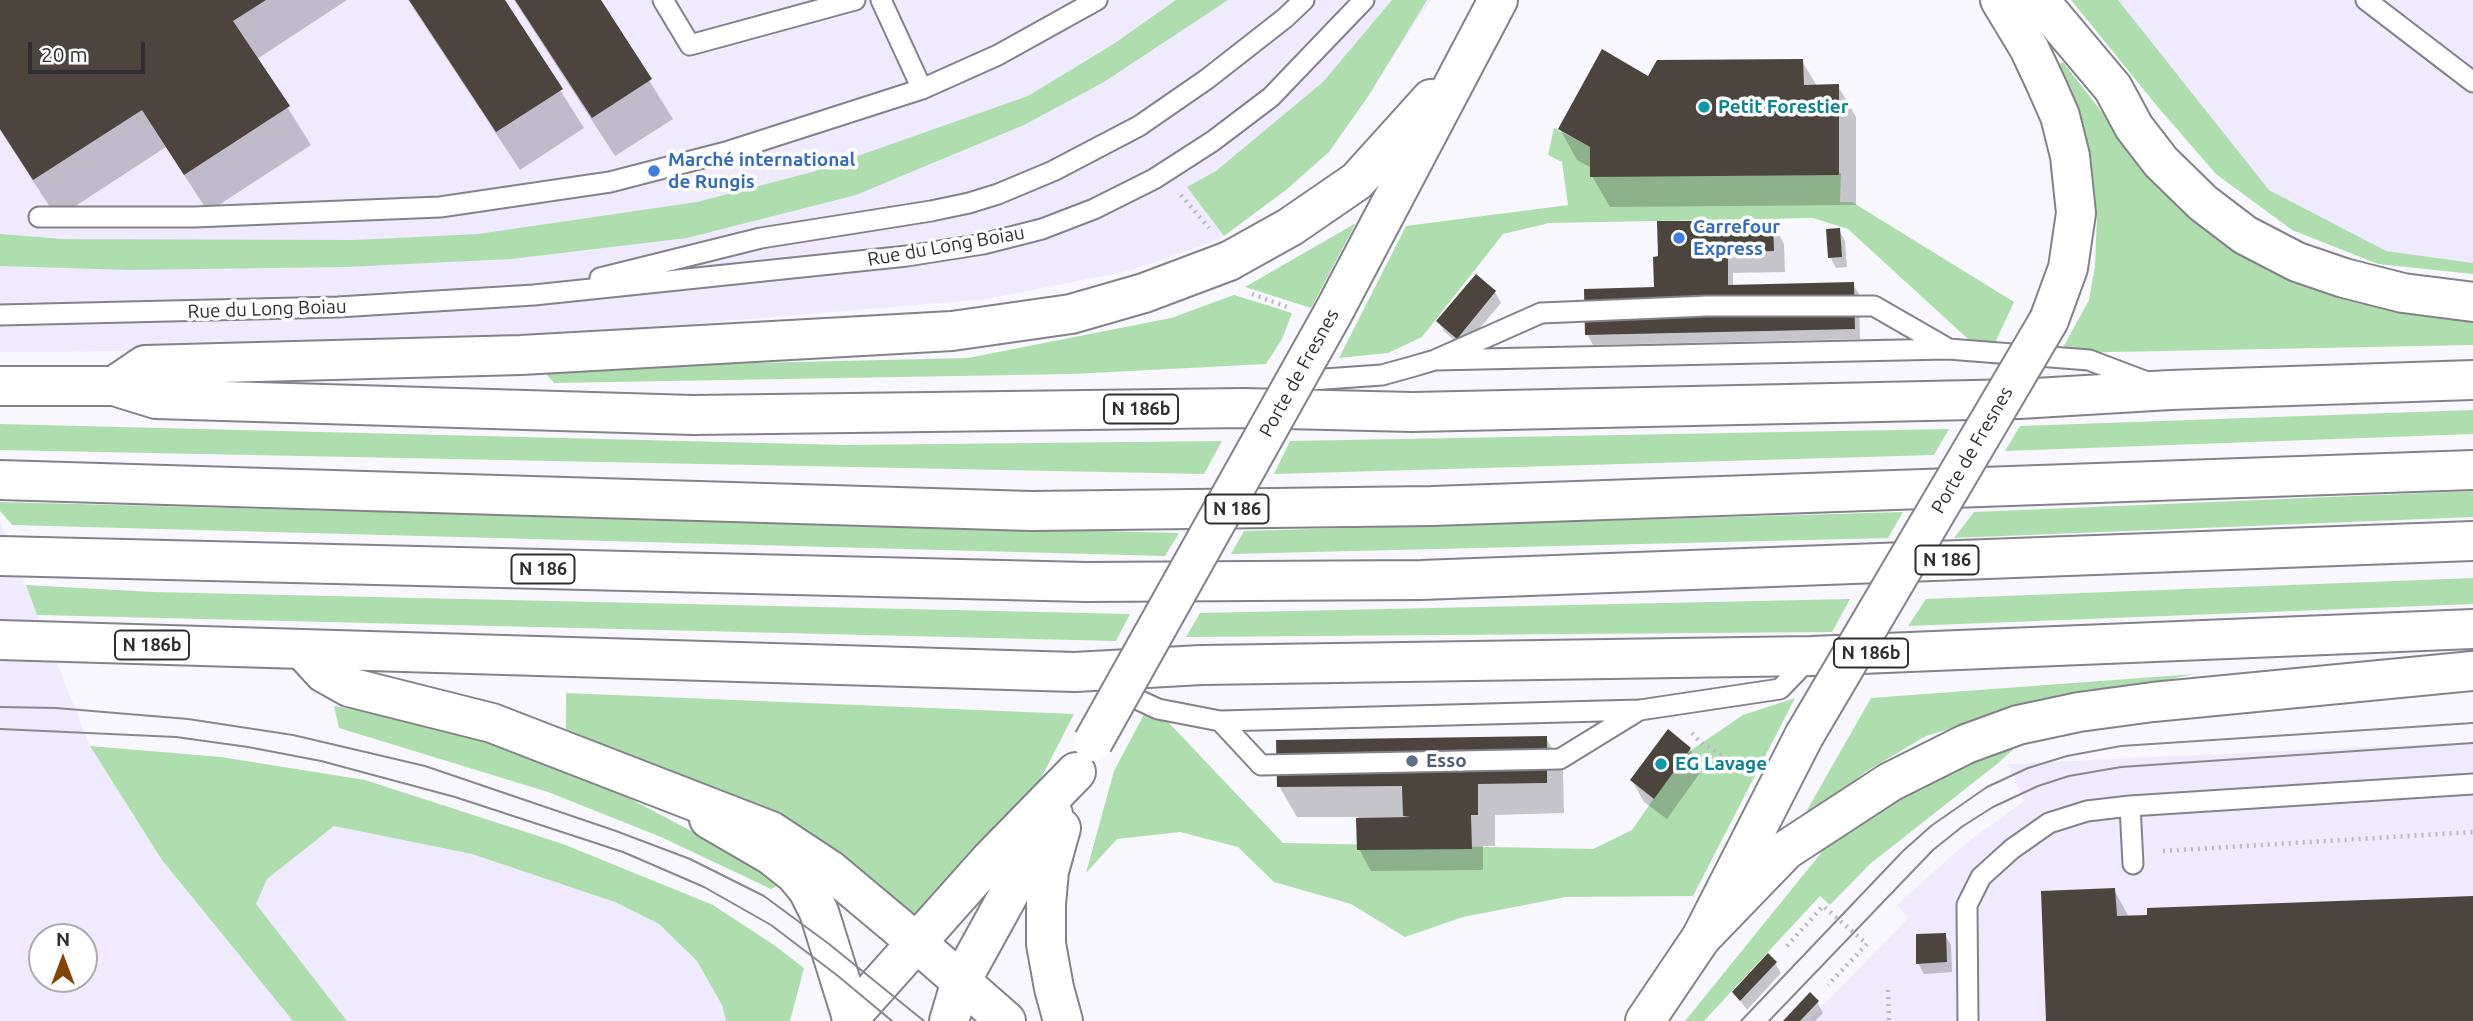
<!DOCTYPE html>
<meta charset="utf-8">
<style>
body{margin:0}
#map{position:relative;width:2473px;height:1021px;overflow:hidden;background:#f8f7fe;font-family:Ubuntu,sans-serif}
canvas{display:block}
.north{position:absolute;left:28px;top:923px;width:70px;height:70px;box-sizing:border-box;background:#fff;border:2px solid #ababad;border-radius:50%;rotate:0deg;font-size:19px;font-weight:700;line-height:28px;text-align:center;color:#2e2d31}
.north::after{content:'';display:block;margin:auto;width:24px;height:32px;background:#824404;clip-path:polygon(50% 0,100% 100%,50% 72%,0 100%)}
.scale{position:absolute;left:28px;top:42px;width:117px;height:32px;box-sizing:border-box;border:4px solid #2e2d31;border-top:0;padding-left:9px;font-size:21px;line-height:24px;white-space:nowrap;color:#2e2d31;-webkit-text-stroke:5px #fff;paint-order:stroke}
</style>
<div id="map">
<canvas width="2473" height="1021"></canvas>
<div class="north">N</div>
<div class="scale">20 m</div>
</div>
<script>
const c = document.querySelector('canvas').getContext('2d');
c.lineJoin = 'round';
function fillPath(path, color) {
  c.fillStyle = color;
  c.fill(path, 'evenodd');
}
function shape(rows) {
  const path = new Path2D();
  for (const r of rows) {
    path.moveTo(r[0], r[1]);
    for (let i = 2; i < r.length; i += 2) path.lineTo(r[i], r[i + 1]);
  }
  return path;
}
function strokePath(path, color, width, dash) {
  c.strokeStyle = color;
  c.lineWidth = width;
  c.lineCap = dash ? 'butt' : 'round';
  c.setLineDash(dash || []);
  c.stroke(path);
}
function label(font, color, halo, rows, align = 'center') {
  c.font = font + ' Ubuntu,sans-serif';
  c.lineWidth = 7;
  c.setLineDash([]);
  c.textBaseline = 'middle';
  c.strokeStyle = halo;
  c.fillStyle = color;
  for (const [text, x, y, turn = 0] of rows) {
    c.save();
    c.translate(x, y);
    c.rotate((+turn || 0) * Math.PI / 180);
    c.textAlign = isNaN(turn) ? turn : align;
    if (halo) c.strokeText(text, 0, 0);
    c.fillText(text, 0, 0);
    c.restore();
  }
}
fillPath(shape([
 [0,0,1431,0,1329,152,1286,190,1217,240,1133,270,987,299,443,345,51,352,0,352],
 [2117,0,2473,0,2473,265,2386,251,2370,245,2269,190],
 [0,521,90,746,109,776,199,798,472,854,615,902,659,924,697,961,722,1005,726,1021,0,1021],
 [42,937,84,937,84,979,42,979],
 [2473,742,2473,1021,1808,1021,1908,918,1897,905,1965,844,2024,801,2008,764]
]), '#efeafd');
fillPath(shape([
 [1176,0,1228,0,1104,82,1024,125,856,195,687,238,511,259,346,267,130,270,0,266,0,234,62,239,354,240,478,234,697,202,812,172,1028,96,1112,45],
 [1392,0,1427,0,1369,95,1329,152,1286,190,1224,236,1187,187,1216,171,1323,82],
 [2071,0,2118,0,2269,190,2386,251,2473,263,2473,274,2378,264,2292,230,2216,174,2157,106],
 [2063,62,2132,151,2229,244,2302,285,2408,314,2473,318,2473,345,2060,353,2089,300,2095,266,2097,215,2091,157,2053,68],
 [1554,128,1590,147,1591,175,1841,173,1840,202,1852,202,2014,302,1992,349,1968,339,1848,229,1813,218,1549,223,1503,234,1422,337,1388,353,1339,358,1406,226,1568,205,1562,162,1548,155],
 [1356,223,1311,308,1245,287],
 [1234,295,1292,313,1282,339,1266,364,1072,374,554,383,541,368,968,358,1171,318],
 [2473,410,2473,434,2005,451,2020,426],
 [0,424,844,445,1222,441,1204,474,0,450],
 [1949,429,1934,455,1274,474,1290,441],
 [2473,491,2473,517,1954,538,1974,512],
 [0,502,1179,533,1165,556,12,525,0,511],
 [1903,512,1888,538,1231,554,1244,531],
 [2473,578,2473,604,1908,626,1926,599],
 [26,585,153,592,1130,614,1116,641,37,615],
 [1850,599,1832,632,1186,637,1200,613],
 [2195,674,1997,715,1926,736,1865,772,1798,826,1871,698],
 [566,693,1074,714,1040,780,914,924,737,801,566,729],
 [1795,698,1693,896,1566,897,1463,917,1405,937,1351,904,1274,882,1238,847,1180,832,1117,839,1086,873,1114,771,1150,703,1283,843,1593,849,1632,830,1684,755,1743,715],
 [334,706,407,719,494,739,562,763,760,867,782,883,771,889,661,837,548,792,339,728],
 [2019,744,1997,764,1870,864,1830,905,1820,896,1704,1021,1685,1021,1838,832,1928,776],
 [90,746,221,757,365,780,563,844,713,905,774,945,804,968,790,1021,726,1021,722,1005,697,961,659,924,615,902,472,854,334,826,267,879,256,904,347,1021,293,1021,162,860]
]), '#afdeae');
fillPath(shape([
 [0,0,347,0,257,59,311,145,208,212,166,147,57,218,0,130],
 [408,0,503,0,584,128,520,170],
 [514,0,599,0,673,119,615,156],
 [1802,61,1817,86,1838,86,1856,117,1856,205,1610,207,1592,176,1592,168,1577,160,1560,129,1649,78],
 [1772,222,1784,244,1785,272,1733,273,1733,286,1853,284,1859,294,1860,339,1593,345,1587,334,1656,288],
 [1839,230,1845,241,1847,267,1836,268,1830,257],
 [1476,276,1495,292,1501,303,1463,348,1444,331,1438,321],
 [1546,738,1563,768,1564,813,1495,815,1495,846,1483,846,1483,870,1371,871,1359,849,1358,817,1297,817,1279,786],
 [1690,749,1702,770,1667,819,1644,802,1632,780],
 [2114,890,2129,917,2473,898,2473,1021,2048,1021],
 [1945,935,1951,945,1952,972,1924,974,1918,963],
 [1775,963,1781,973,1747,1010,1734,992],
 [1817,1002,1823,1013,1815,1021,1785,1021]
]), '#0003');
fillPath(shape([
 [0,0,266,0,233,21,290,106,184,175,142,110,33,180,0,129],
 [409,0,505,0,563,89,496,132],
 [515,0,601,0,652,79,592,118],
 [1602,49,1648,76,1657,60,1803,59,1804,85,1839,84,1839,175,1590,177,1590,147,1558,129],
 [1657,221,1773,221,1774,251,1721,253,1721,255,1728,255,1728,285,1854,282,1855,329,1585,335,1584,289,1654,287,1653,257,1658,256],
 [1840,228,1842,257,1828,258,1826,229],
 [1476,274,1496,291,1457,339,1436,321],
 [1668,729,1691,748,1654,799,1630,780],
 [1547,736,1547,783,1478,784,1478,815,1471,815,1472,849,1357,850,1356,818,1410,817,1403,816,1402,786,1277,787,1276,740],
 [2115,888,2117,916,2147,915,2147,908,2473,896,2473,1021,2046,1021,2041,891],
 [1946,933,1947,962,1916,964,1916,934],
 [1768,953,1777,962,1740,1001,1732,992],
 [1810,992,1819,1001,1800,1021,1783,1021]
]), '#4b453d');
const service = shape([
 [663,0,690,45,855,0],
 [881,0,922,89,998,55,1097,0],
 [2366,0,2473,82],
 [39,217,194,217,440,207,610,182,726,152,922,89],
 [600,278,761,238,931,211,969,203,998,194,1053,171,1139,126,1207,79,1285,18,1304,0],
 [0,315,338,307,534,295,907,256,983,244,1042,229,1094,209,1154,179,1213,141,1271,97,1364,0],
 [1435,360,1948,349,2089,360,2147,382],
 [1295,386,1310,380,1382,375,1411,367,1435,360,1541,313,1707,306,1874,306,1947,348],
 [1115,689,1158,709,1220,721,1640,710,1780,689,1810,658],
 [1220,721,1261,765,1560,759,1638,711],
 [2130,806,2133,864],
 [1968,1021,1967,905,1981,877,2012,849,2049,823,2087,811,2130,806,2473,784]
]);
const minor = shape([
 [2000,0,2029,48,2045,82,2060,116,2070,156,2076,213,2068,268,2049,320],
 [1229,261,1290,227,1357,181,1431,99],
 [1333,313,1498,0],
 [709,819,771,855,795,874,808,890,819,912,853,1021],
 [1061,828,1049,871,1046,904,1046,944,1054,988,1063,1021],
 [916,942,1006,1021],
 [851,1016,991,859,1076,772],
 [949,1021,961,981,1053,814],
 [1645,1021,1701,938,1804,736]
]);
const trunk = shape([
 [2039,0,2113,88,2134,127,2161,162,2203,203,2245,235,2297,262,2344,278,2403,293,2473,302],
 [0,386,114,386,156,399,693,415,1243,408,1413,412,2019,399,2170,390,2473,380],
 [114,386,145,365,521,355,952,331,1071,314,1144,293,1229,261],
 [0,480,1031,511,1432,506,2473,470],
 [0,556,1086,582,1421,580,2473,541],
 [0,640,1075,672,1201,665,1812,656,2473,629],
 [303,650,324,673,349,687,492,723,771,831,830,870,916,942],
 [1701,938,1786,850,1890,782,1966,744,2018,725,2079,712,2153,702,2473,671]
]);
strokePath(service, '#83818a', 23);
strokePath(minor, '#83818a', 42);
strokePath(trunk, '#83818a', 42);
strokePath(shape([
 [1181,195,1209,228],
 [1252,294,1290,308],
 [1692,733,1701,743,1745,769],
 [2163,851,2473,832],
 [1787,946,1823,906,1867,944,1828,985],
 [1888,990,1889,1021]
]), '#bab9bf', 4.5, [2, 5]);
strokePath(service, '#fff', 19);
strokePath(minor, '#fff', 38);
strokePath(trunk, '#fff', 38);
strokePath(shape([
 [0,707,56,708,188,719,293,735,425,766,616,831,690,859,764,896,829,944,924,1021],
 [0,729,176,737,248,747,321,761,455,797,623,852,704,887,771,925,838,976,892,1021],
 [1741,1021,1903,851,1931,826,1987,787,2028,768,2067,756,2121,746,2473,723],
 [1769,1021,1933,850,1963,826,1993,807,2038,786,2069,776,2121,767,2473,743]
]), '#88878c', 2);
const minorBridge = shape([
 [1804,736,2049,320],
 [1093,742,1333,313]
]);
strokePath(minorBridge, '#83818a', 42, []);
strokePath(minorBridge, '#fff', 38);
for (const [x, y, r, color] of [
 [1704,107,7,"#0f9aa8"],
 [654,171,7,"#3f7fe0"],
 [1679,238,7,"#3f7fe0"],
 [1412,761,7,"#5c6f8a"],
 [1661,764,7,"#0f9aa8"]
]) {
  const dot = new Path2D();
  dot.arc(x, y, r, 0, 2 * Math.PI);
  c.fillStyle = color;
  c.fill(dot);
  strokePath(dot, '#fff', 2.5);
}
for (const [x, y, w] of [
 [1141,409,74],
 [1237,509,63],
 [1947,560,63],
 [543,569,63],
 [152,645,74],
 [1871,653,74]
]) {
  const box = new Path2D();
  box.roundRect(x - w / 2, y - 14.5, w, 29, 5);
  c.fillStyle = '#fff';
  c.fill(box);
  strokePath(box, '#2e2d31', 2);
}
label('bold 18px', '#2e2d31', null, [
 ["N 186b",1141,409],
 ["N 186",1237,509],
 ["N 186",1947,560],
 ["N 186",543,569],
 ["N 186b",152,645],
 ["N 186b",1871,653]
]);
label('bold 19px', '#0d838f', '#fff', [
 ["Petit Forestier",1718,107],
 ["EG Lavage",1675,764]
], 'left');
label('bold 19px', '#366cbe', '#fff', [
 ["Marché international",668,160],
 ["de Rungis",668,182],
 ["Carrefour",1693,227],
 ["Express",1693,249]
], 'left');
label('19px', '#2e2d31', '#fff', [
 ["Rue du Long Boiau",946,246,-10],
 ["Rue du Long Boiau",267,309,-2],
 ["Porte de Fresnes",1299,373,-61],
 ["Porte de Fresnes",1972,450,-60]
]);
label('bold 19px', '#4e5e75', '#fff', [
 ["Esso",1426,761]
], 'left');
</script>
